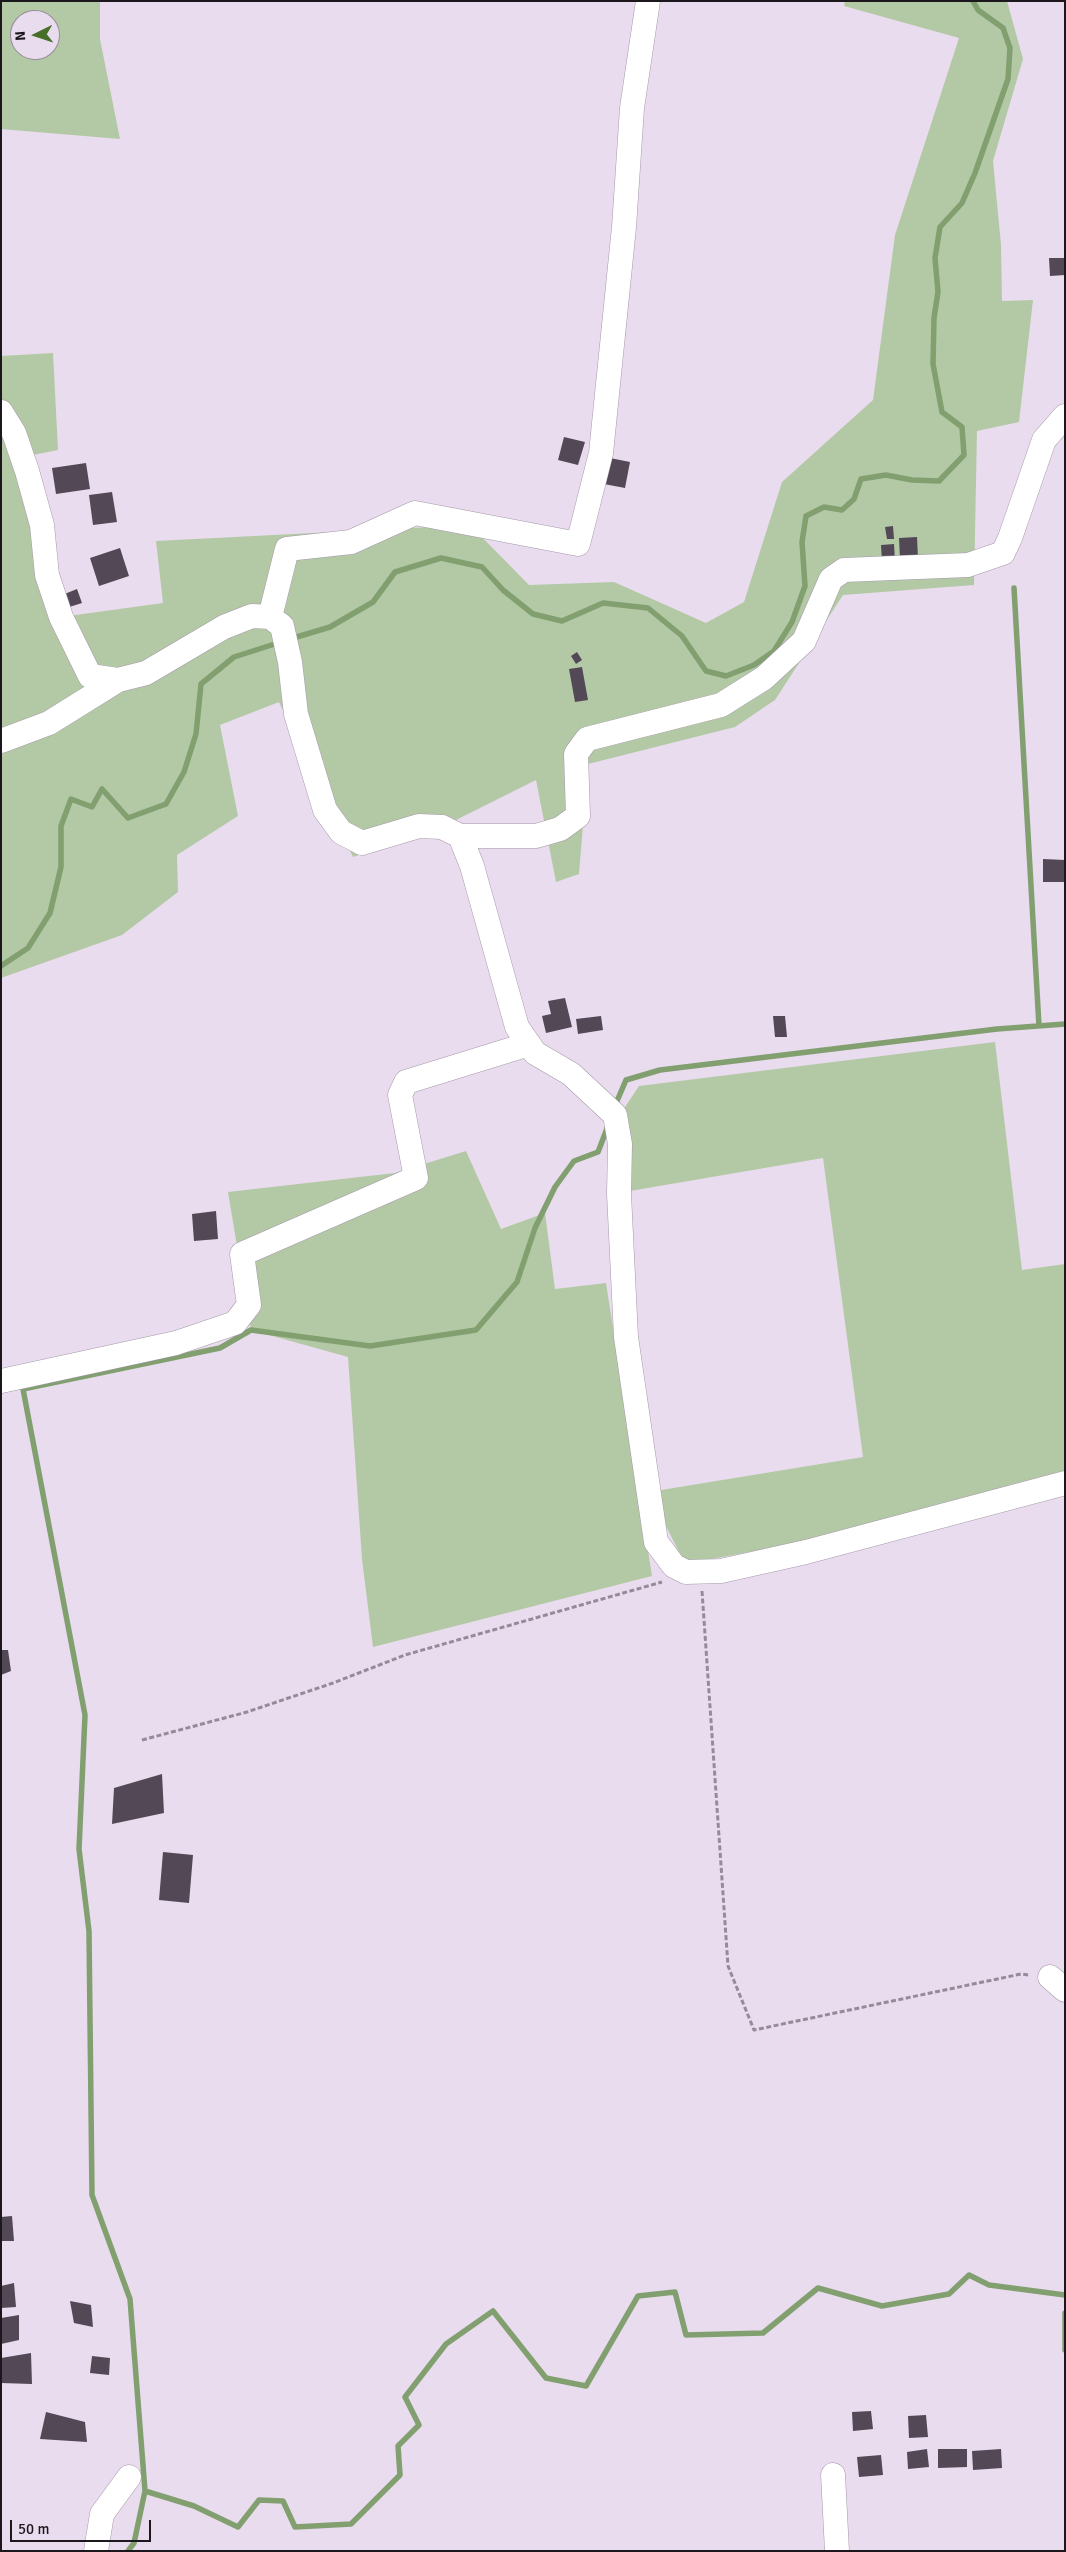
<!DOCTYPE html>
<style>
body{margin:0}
#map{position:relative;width:1066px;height:2552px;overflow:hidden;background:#e9dcee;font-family:Signika,sans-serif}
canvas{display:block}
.frame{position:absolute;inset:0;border:2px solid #1c171d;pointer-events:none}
.north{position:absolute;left:10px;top:10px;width:50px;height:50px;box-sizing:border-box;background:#e9dcee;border:1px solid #978d9a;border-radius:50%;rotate:266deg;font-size:14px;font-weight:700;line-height:20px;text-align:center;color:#1c171d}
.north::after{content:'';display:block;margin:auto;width:18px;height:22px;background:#486f2a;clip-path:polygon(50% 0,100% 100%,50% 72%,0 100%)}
.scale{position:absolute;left:10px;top:2520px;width:141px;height:22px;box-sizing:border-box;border:2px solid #1c171d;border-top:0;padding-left:6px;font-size:15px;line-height:18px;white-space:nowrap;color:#1c171d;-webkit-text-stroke:4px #e9dcee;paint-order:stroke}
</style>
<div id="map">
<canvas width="1066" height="2552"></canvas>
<div class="frame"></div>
<div class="north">N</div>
<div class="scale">50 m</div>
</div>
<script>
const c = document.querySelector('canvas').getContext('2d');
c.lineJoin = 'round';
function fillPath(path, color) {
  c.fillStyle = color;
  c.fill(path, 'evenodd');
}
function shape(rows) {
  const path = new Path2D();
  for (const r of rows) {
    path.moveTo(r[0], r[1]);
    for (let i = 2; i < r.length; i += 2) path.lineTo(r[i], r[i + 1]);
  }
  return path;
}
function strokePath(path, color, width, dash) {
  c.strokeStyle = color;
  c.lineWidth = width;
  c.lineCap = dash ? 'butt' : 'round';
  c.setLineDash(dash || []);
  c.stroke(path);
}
fillPath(shape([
 [1,1,100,1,100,39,120,139,1,129],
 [20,20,50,20,50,50,20,50],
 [845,1,1007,1,1023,59,993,161,1001,245,1002,301,1033,300,1019,422,977,431,974,585,843,595,775,700,735,727,588,764,579,874,556,882,536,780,442,827,353,857,279,702,220,725,238,816,177,855,178,892,122,935,1,978,1,356,53,353,58,450,23,457,61,617,163,603,156,541,470,525,529,585,614,582,706,623,744,602,782,482,873,400,895,235,959,38,844,6],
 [995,1042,1022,1270,1065,1264,1065,1493,685,1564,649,1492,863,1457,823,1158,630,1191,623,1110,639,1086],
 [466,1151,501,1229,545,1213,555,1289,606,1283,652,1576,373,1647,362,1559,348,1357,251,1330,228,1192,395,1173]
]), '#b3c9a6');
strokePath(shape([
 [1014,588,1039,1026],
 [290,639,330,627,373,602,395,572,441,558,482,567,503,590,533,614,562,621,603,603,648,608,682,636,706,671,726,676,754,665,774,651,792,622,805,586,802,542,806,516,824,507,842,510,854,499,861,479,886,475,912,480,939,481,964,455,962,427,942,412,933,364,934,318,938,292,935,258,940,227,962,203,975,173,1008,79,1010,48,1003,28,978,10,973,1],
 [1,966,28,948,50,913,61,867,61,826,71,799,92,807,102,789,128,818,166,804,184,772,196,734,201,684,234,657,281,642],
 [614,1108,626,1080,660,1070,997,1029,1065,1024],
 [608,1126,598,1152,574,1161,555,1187,535,1228,517,1282,476,1330,370,1346,251,1330,220,1348,23,1389,85,1715,79,1849,89,1931,92,2195,130,2299,145,2491,194,2506,238,2527,259,2500,283,2501,295,2527,351,2524,400,2475,398,2446,419,2425,405,2397,446,2344,493,2311,546,2378,586,2386,638,2296,675,2292,686,2335,763,2333,818,2288,882,2306,949,2294,969,2275,989,2285,1065,2295],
 [1065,2313,1065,2350],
 [128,2551,134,2543,145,2491]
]), '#829f70', 5.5);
fillPath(shape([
 [1049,258,1065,258,1065,275,1050,276],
 [564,437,585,442,578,465,558,460],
 [610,458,630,462,625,488,604,484],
 [86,463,90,489,56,494,52,468],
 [112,492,117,522,93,525,89,495],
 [893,526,894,539,887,539,885,527],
 [917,537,918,559,900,559,899,538],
 [894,544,895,561,882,562,881,545],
 [120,548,129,576,99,586,90,558],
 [77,589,82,603,66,608,62,595],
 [577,652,582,660,576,664,571,656],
 [582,667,588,700,575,702,569,669],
 [1043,859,1065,860,1065,882,1043,882],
 [565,998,572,1027,546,1033,542,1016,551,1014,548,1001],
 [601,1016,603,1030,578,1034,576,1019],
 [773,1016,785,1016,787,1037,775,1037],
 [216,1211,218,1239,194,1241,192,1214],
 [1,1650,8,1650,11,1671,1,1675],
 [162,1774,164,1813,112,1824,114,1788],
 [163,1852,193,1855,189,1903,159,1900],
 [12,2216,14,2241,1,2241,1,2217],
 [14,2283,16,2307,1,2308,1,2286],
 [70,2301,91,2305,93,2327,74,2323],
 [19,2315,19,2340,1,2344,1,2318],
 [31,2353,32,2384,1,2383,1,2358],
 [92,2356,110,2358,109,2375,90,2373],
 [871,2411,873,2429,853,2431,852,2412],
 [46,2412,85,2422,87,2442,40,2439],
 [926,2415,928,2437,909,2438,908,2416],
 [927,2449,929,2467,908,2469,907,2452],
 [938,2449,967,2449,967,2467,938,2468],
 [1001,2449,1002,2468,973,2470,972,2451],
 [881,2455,883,2475,859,2477,857,2457]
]), '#534856');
const minor = shape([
 [1,412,14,433,27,471,42,525,47,575,61,617,90,676,118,680,146,673,224,627,252,616,270,617,282,626,290,662,296,714,325,810,341,832,362,843,419,826,442,827,460,836,472,866,517,1027,535,1053,571,1074,615,1115,620,1144,619,1194,626,1337,656,1542,674,1566,686,1572,721,1571,806,1552,1065,1483],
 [270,617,287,549,351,542,415,513,578,544,601,453,624,227,632,108,648,1],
 [1,741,49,723,118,680],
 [460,836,536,836,560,829,578,816,576,754,587,739,721,705,764,678,804,641,831,579,844,570,968,565,1003,553,1010,538,1044,440,1065,416],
 [1,1381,176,1343,235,1323,249,1305,242,1254,416,1178,400,1095,406,1082,529,1044],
 [1050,1977,1065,1990],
 [833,2475,837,2551],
 [96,2551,102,2514,129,2477]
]);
strokePath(minor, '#a498a8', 25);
strokePath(shape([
 [702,1591,728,1966,754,2030,1021,1974,1029,1975],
 [142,1740,247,1712,333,1683,405,1655,662,1582]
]), '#958b98', 3, [5, 2.5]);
strokePath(minor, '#fff', 24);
</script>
